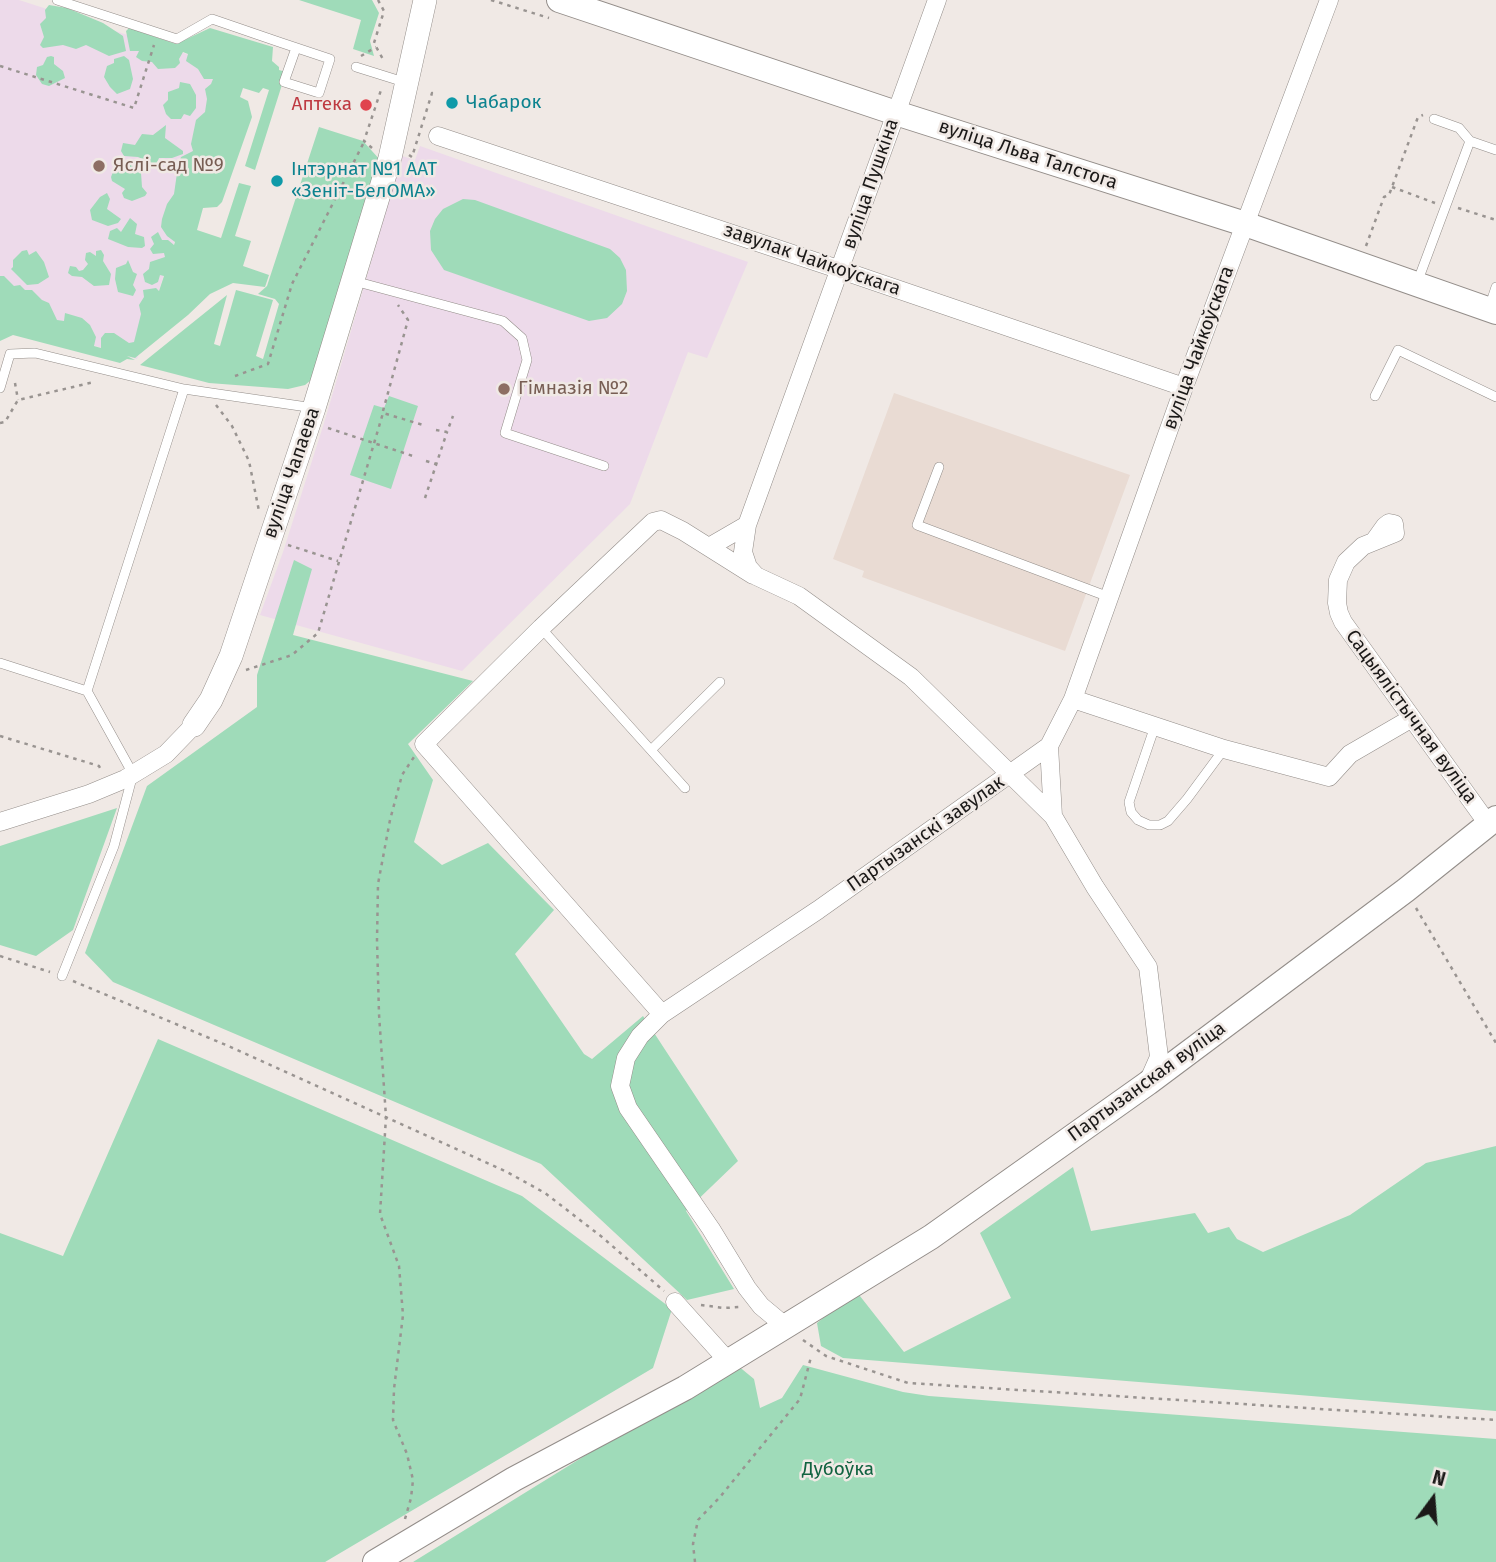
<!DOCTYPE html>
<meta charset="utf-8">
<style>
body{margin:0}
#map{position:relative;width:1496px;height:1562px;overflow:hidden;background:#f0e9e5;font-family:"Fira Sans",sans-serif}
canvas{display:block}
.north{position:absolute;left:1398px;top:1464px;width:70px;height:70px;-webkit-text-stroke:5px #f0e9e5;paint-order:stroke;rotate:16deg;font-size:19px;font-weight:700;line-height:28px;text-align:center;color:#1b1918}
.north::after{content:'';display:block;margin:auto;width:24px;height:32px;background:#1b1918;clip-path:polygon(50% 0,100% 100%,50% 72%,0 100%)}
</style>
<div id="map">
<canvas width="1496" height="1562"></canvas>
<div class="north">N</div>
</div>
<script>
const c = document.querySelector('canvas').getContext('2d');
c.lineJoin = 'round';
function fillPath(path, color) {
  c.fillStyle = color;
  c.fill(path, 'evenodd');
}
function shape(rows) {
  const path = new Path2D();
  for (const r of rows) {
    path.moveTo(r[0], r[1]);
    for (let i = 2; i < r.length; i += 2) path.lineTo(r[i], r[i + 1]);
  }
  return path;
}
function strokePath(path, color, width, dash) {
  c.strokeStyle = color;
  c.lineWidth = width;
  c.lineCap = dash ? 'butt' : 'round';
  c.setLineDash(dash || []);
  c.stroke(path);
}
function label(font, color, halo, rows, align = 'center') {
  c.font = font + ' "Fira Sans",sans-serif';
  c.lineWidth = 5;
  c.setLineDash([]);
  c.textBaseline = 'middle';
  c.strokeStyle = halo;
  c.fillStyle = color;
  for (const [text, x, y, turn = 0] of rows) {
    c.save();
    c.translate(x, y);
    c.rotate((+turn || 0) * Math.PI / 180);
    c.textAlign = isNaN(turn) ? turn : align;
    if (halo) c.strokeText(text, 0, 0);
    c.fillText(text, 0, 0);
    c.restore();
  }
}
fillPath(shape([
 [894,393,1130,475,1065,651,862,577,864,571,833,559]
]), '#e9dbd3');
fillPath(shape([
 [0,0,19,0,230,68,137,359,0,316],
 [420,146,748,262,707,358,688,352,630,504,462,671,260,615,283,552,325,420,402,156,415,160]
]), '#eddaea');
fillPath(shape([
 [299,0,372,0,379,13,370,41,374,56,353,49,361,20],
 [49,5,67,8,103,23,123,36,126,51,109,56,86,45,76,49,63,45,43,48,40,45,44,37,40,24,46,18,45,10],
 [129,28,176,44,210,28,273,47,272,61,279,67,279,70,286,72,255,170,245,166,269,90,263,88,259,93,243,88,240,97,248,101,252,117,222,202,217,207,203,208,197,230,221,238,239,183,251,186,235,236,251,241,243,266,269,275,265,287,233,283,210,294,188,315,135,358,127,356,135,360,127,359,120,363,13,335,0,341,0,276,4,276,14,286,20,285,25,290,32,290,42,300,49,303,57,320,64,321,65,313,82,318,90,325,96,337,94,346,101,348,101,338,105,333,114,333,129,343,134,342,141,314,139,305,144,297,143,290,156,288,159,291,164,276,160,275,158,282,152,285,145,282,143,274,149,269,150,262,165,257,164,253,153,254,150,249,154,244,151,237,158,232,162,240,168,240,174,245,175,242,167,236,161,227,162,219,167,204,174,194,178,166,181,157,193,151,191,144,196,120,205,112,207,99,205,89,211,84,213,79,204,79,198,69,186,61,188,54,183,52,179,59,180,63,175,68,158,69,152,62,142,61,136,57,139,51,130,51,126,31],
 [51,56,54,57,54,64,63,71,65,78,49,86,42,84,36,75,37,67,43,65,47,57],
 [124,56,129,60,133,79,130,89,117,94,110,87,104,77,107,66,114,63,114,59],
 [180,82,190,84,196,95,196,108,190,116,184,114,181,119,171,119,166,114,163,105,168,100,168,92,179,88],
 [166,125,165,138,183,151,183,154,172,158,159,158,156,165,138,157,124,156,121,151,123,143,135,145,142,134,153,135],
 [319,127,363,141,381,161,311,380,305,385,288,389,209,383,140,365,227,295,214,344,220,346,236,290,273,300,256,356,263,359,279,304,275,299,258,294,267,286],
 [129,161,137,172,141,173,142,187,147,193,145,196,132,201,124,198,122,193,125,189,112,181,111,177,115,167,119,168,121,164],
 [107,193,110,199,107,209,121,219,118,223,108,226,92,220,90,210,100,197],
 [463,199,475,200,610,249,620,258,626,270,627,291,622,304,607,318,589,321,444,270,431,250,430,231,435,219,443,209],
 [130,218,137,224,135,234,144,237,145,246,142,248,128,247,108,239,110,231,117,228,121,232],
 [27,250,29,255,36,251,44,262,49,277,38,284,27,285,11,269,13,267,13,260,22,251],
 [101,250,104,255,103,261,111,274,109,285,94,286,82,277,72,276,68,273,70,266,76,267,79,271,83,270,88,264,85,260,86,253,90,252,96,256,96,251],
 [128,260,133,272,137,274,133,285,136,290,133,296,118,292,115,279,116,268,126,264],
 [389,396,418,406,391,489,350,475,374,405,384,408],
 [294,560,312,569,293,635,473,681,408,744,433,780,414,842,442,865,488,843,554,910,515,954,584,1054,592,1059,643,1016,738,1161,686,1211,734,1289,687,1300,541,1164,113,982,85,953,147,786,257,707,257,675],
 [117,808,73,930,36,956,0,945,0,846],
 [158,1039,522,1196,672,1309,653,1368,325,1562,0,1562,0,1233,63,1256],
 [1496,1146,1496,1411,843,1358,821,1346,817,1323,856,1291,904,1352,1011,1298,980,1233,1073,1167,1091,1231,1195,1213,1208,1233,1229,1227,1237,1239,1263,1252,1350,1215,1426,1163],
 [737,1365,754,1379,760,1408,782,1398,803,1365,903,1392,929,1396,1496,1439,1496,1562,413,1562,675,1400]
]), '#9fdbb9');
const service = shape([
 [57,0,177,39,212,19,279,42,330,59,319,93,284,82,296,48],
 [356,67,404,82],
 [1434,119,1459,128,1470,141,1496,150],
 [354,281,503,321,522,338,527,360,505,433,604,466],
 [1417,283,1470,141],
 [1489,308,1496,287],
 [0,388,10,354,35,353,184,389,314,408],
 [1375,396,1398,350,1496,397],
 [939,467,917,525,1109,597],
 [541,628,685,788],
 [0,663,87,691,184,389],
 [1155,726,1129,802,1131,812,1138,820,1149,825,1160,825,1168,821,1187,799,1224,749],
 [651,750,720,682],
 [62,976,114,846,133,774,87,691]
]);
const minor = shape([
 [937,0,747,525,743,552,748,567,756,576,799,596,911,677,1053,816,1095,887,1148,967,1159,1057,1148,1082],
 [438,136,841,270,1184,387],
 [1375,540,1385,526,1389,523,1394,524,1395,533,1363,546,1346,562,1338,580,1337,603,1339,613,1343,622,1488,824],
 [709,547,747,525],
 [753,575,683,531,661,520,653,522,541,628,424,744,662,1014,640,1036,626,1058,620,1086,628,1108,711,1229,747,1288,761,1306,785,1326],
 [1073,699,1224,749,1329,777,1350,754,1412,718],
 [1049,746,1053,816],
 [0,822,89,794,125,779,166,754,194,725],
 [662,1014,818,910,1049,746,1073,699,1184,387,1329,0],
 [675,1302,728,1361]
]);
const tertiary = shape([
 [194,725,211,700,231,656,314,408,390,158,425,0]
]);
const secondary = shape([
 [559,0,896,113,1245,224,1496,312],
 [375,1562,514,1479,685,1388,931,1237,1148,1083,1406,890,1496,818]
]);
strokePath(service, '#938d89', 10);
strokePath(minor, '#938d89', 19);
strokePath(tertiary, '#938d89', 24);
strokePath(secondary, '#938d89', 26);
strokePath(shape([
 [378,0,384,11,374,43,384,61],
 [491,0,549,18],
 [361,56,376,47],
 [0,66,134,108,154,45],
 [372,148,364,141,382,87],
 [409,155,412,157,432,93,435,94],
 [1392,187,1435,203],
 [1458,208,1496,220],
 [1366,246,1384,197,1389,195,1418,117,1423,115],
 [235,376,268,364,292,284,364,142],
 [15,383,18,400],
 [216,405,232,426,249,461,259,511],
 [383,411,408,320,398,305],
 [0,423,5,422,18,400,94,382],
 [328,428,413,456],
 [436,430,447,432,453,416],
 [426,461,436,464],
 [425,498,447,432],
 [288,545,338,561],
 [246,670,292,655,318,633,383,413,423,425],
 [0,736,99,766,102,772],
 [1416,908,1496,1043],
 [0,956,50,972],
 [73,981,226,1045,507,1172,545,1193,602,1237,664,1291],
 [701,1305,724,1308,740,1307],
 [803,1340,826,1356,908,1383,1496,1420],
 [405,1519,411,1498,413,1480,407,1454,393,1420,394,1389,403,1315,399,1266,380,1214,386,1117,379,1014,377,940,378,884,390,820,402,775,414,757],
 [695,1562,693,1544,698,1520,720,1497,800,1399,811,1357]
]), '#999491', 2.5, [3.5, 5]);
strokePath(service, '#fff', 9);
strokePath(minor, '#fff', 18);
strokePath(tertiary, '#fff', 23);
strokePath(secondary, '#fff', 24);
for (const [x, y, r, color] of [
 [452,103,7,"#0f9aa8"],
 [366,105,7,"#e0444e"],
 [99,166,7,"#8d6e63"],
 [277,181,7,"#0f9aa8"],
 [504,389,7,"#8d6e63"]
]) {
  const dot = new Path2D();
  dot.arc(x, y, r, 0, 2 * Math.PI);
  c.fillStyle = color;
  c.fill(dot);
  strokePath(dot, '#f0e9e5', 2.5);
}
label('19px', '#0d838f', '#f0e9e5', [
 ["Чабарок",466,103],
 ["Інтэрнат №1 ААТ",291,170],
 ["«Зеніт-БелОМА»",291,192]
], 'left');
label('19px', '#be3a42', '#f0e9e5', [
 ["Аптека",352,105]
], 'right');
label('19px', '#1b1918', '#f0e9e5', [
 ["вуліца Льва Талстога",1028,155,18],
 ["вуліца Пушкіна",871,184,-71],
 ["завулак Чайкоўскага",812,260,19],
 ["вуліца Чайкоўскага",1199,348,-70],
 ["вуліца Чапаева",292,473,-71],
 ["Сацыялістычная вуліца",1411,717,54],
 ["Партызанскі завулак",926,834,-35],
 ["Партызанская вуліца",1147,1082,-36]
]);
label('19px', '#785e54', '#f0e9e5', [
 ["Яслі-сад №9",113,166],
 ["Гімназія №2",518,389]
], 'left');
label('19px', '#116340', '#f0e9e5', [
 ["Дубоўка",838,1470]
]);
</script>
